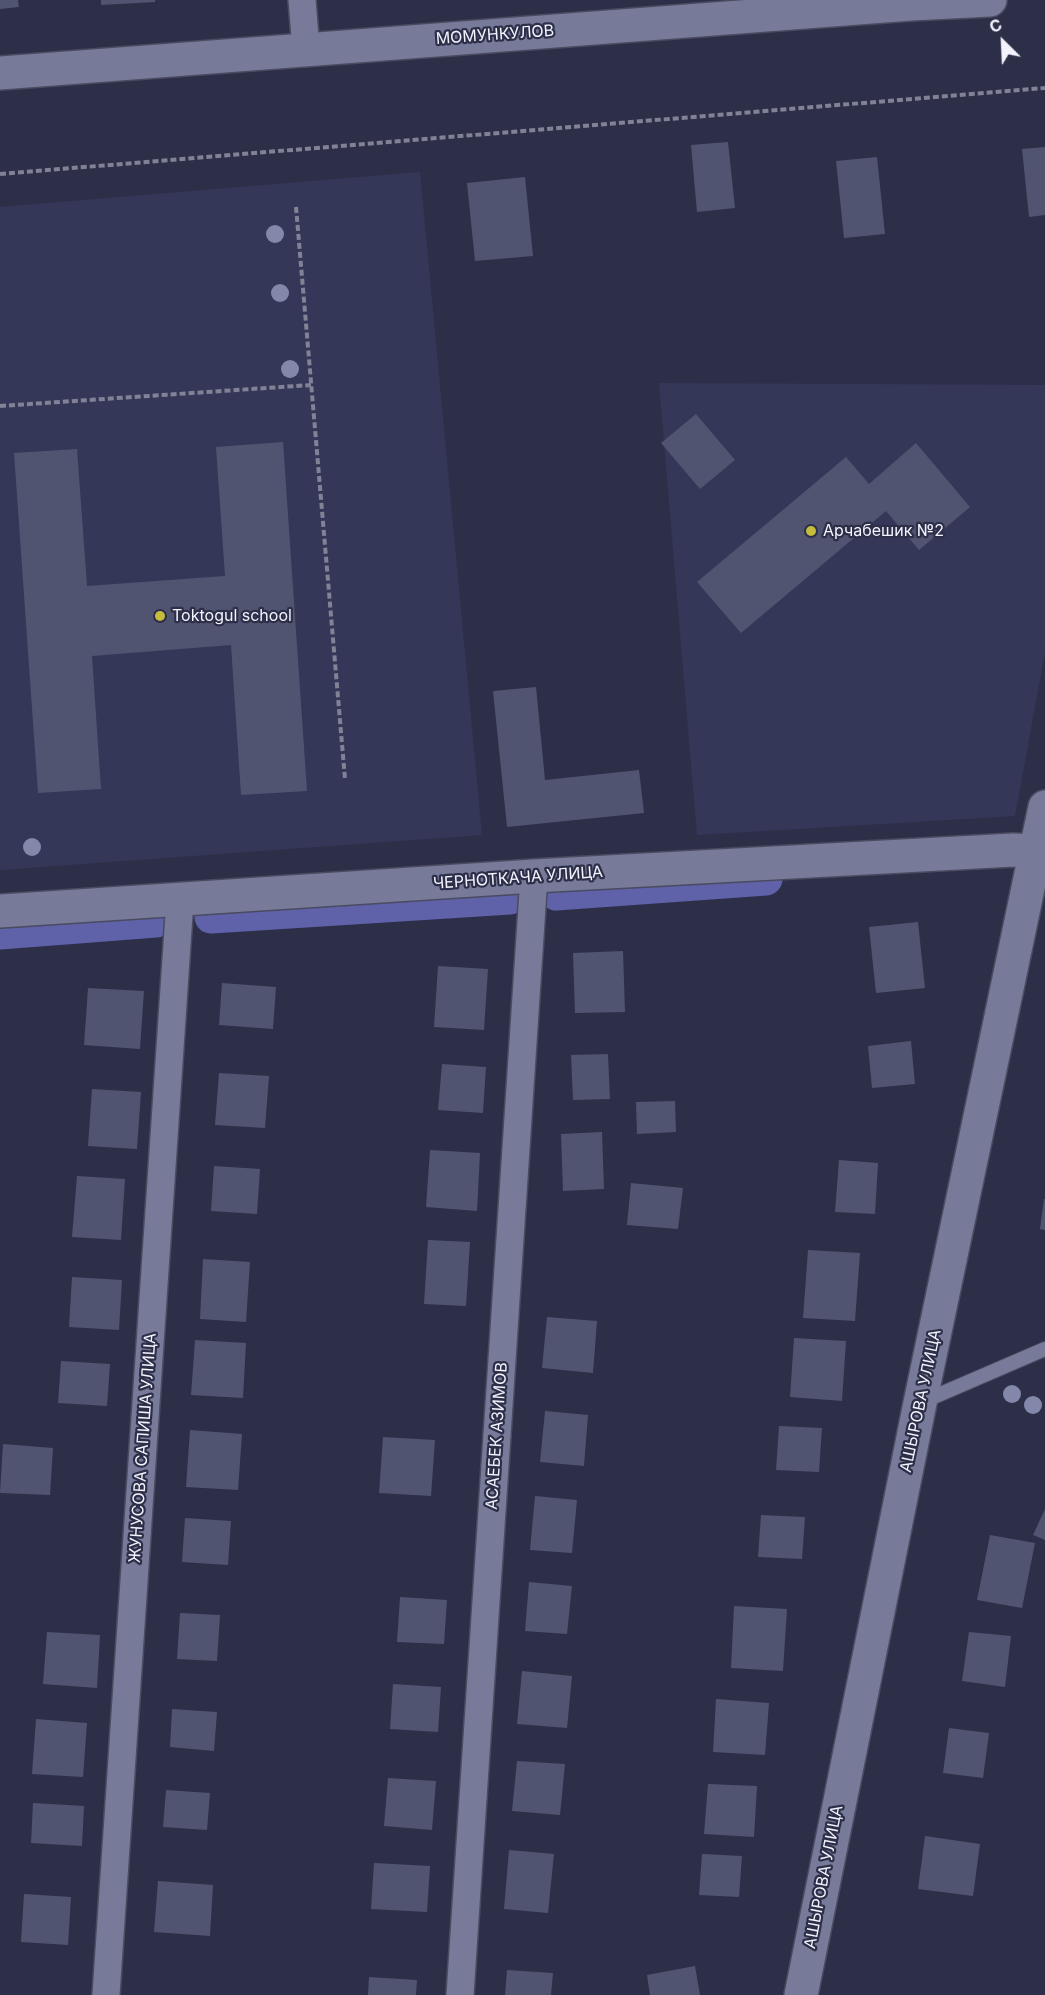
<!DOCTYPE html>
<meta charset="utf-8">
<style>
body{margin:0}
#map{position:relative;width:1045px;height:1995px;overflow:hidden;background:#2d2f49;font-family:Inter,sans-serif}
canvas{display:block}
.north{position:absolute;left:973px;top:12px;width:60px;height:60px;-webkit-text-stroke:4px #2d2f49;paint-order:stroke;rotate:336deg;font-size:16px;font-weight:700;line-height:24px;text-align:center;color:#f2f3fd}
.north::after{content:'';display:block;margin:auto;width:21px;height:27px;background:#f2f3fd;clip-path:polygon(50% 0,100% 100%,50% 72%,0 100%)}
</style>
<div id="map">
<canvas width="1045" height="1995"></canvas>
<div class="north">С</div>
</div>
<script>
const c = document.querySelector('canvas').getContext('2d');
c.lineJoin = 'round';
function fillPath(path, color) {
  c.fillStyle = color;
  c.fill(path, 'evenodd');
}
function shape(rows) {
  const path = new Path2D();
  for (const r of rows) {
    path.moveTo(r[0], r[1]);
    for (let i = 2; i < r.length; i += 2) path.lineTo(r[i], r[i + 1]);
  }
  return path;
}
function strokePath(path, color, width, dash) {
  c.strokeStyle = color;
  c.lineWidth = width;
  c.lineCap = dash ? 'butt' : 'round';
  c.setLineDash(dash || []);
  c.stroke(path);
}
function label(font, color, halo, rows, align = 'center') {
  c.font = font + ' Inter,sans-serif';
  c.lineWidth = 4.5;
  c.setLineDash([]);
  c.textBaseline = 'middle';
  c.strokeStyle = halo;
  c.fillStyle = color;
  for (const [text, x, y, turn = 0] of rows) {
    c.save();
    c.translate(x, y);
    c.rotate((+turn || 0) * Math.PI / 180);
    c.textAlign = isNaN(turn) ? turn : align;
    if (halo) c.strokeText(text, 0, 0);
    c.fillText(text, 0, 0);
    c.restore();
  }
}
fillPath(shape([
 [420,172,482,835,0,870,0,207],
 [659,383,1045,385,1045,652,1015,816,697,835]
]), '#353758');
strokePath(shape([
 [556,894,766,879],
 [211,917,510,898],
 [0,933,156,921]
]), '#5f62a8', 33);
fillPath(shape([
 [0,0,18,0,19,7,0,9],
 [101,0,155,0,155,2,101,5],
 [728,142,735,208,697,212,691,145],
 [1045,147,1045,215,1029,217,1022,149],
 [877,157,885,234,844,238,836,161],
 [525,177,533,256,475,261,467,183],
 [696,414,735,460,700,489,661,443],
 [283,442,307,791,241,795,231,645,92,656,101,789,38,793,14,453,77,449,87,586,225,576,216,447],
 [916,443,970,507,919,550,886,511,741,633,697,582,846,457,869,484],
 [536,687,545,780,639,770,644,813,507,827,493,691],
 [918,922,925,988,876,993,869,927],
 [623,951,625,1012,575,1013,573,953],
 [438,966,488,969,484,1030,434,1027],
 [222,983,276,987,273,1029,219,1025],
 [88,988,144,991,140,1049,84,1045],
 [911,1041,915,1084,872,1088,868,1046],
 [608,1054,610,1099,573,1100,571,1055],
 [442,1064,486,1067,483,1113,438,1110],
 [219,1073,269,1076,265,1128,215,1125],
 [92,1089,141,1092,137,1149,88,1146],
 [675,1101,676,1132,637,1134,636,1102],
 [602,1132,604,1189,563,1191,561,1134],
 [430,1150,480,1153,477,1211,426,1207],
 [839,1160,878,1163,875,1214,835,1212],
 [214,1166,260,1169,257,1214,211,1211],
 [77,1176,125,1179,121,1240,72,1237],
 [631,1183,683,1188,678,1229,627,1225],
 [1044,1199,1045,1199,1045,1230,1040,1229],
 [428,1240,470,1242,466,1306,424,1304],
 [808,1250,860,1253,855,1321,803,1318],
 [203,1259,250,1262,246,1322,200,1319],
 [72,1277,122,1280,119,1330,69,1327],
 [547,1317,597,1321,593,1373,542,1368],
 [794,1338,846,1341,842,1401,790,1397],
 [195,1340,246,1343,243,1398,191,1395],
 [61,1361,110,1364,107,1406,58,1403],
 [545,1411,588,1415,584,1466,540,1462],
 [779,1426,822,1428,819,1472,776,1470],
 [190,1430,242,1434,238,1490,186,1487],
 [383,1437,435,1440,431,1496,379,1493],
 [3,1444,53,1448,50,1495,0,1493],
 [535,1496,577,1500,572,1553,530,1550],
 [1045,1509,1045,1540,1033,1535],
 [761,1515,805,1517,802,1559,758,1557],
 [185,1518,231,1521,228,1565,182,1562],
 [990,1535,1035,1543,1022,1608,977,1600],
 [529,1582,572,1586,567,1634,525,1631],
 [400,1597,447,1600,444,1644,397,1642],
 [734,1606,787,1609,783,1671,731,1668],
 [180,1613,220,1615,217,1661,177,1659],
 [47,1632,100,1635,97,1688,43,1684],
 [969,1632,1011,1636,1005,1687,962,1681],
 [522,1671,572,1676,567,1728,517,1724],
 [393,1684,441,1687,438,1732,390,1729],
 [716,1699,769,1703,765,1755,713,1752],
 [172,1709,217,1712,214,1751,170,1747],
 [36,1719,87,1723,83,1777,32,1774],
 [949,1728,989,1733,983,1778,943,1773],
 [517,1761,565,1764,560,1815,512,1811],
 [388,1778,436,1781,432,1830,384,1826],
 [708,1784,757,1786,754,1837,704,1834],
 [166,1790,210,1793,207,1830,163,1827],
 [33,1803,84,1806,82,1846,31,1843],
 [925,1836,980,1844,973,1896,918,1889],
 [509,1850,554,1854,548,1913,504,1909],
 [702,1854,742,1856,739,1897,699,1895],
 [374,1863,430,1866,427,1912,371,1909],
 [158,1881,213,1885,210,1936,154,1932],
 [24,1894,71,1897,68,1945,21,1942],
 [695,1966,700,1995,650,1995,647,1975],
 [507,1970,553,1973,551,1995,505,1995],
 [369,1977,417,1980,416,1995,368,1995]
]), '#515470');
const lane = shape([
 [922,1402,1045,1349]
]);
const street = shape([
 [302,0,306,49],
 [106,1995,180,900],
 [460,1995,534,876]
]);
const secondary = shape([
 [0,73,911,4,990,0],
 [0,911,534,876,1013,850,1036,851],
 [801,1995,920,1403,1045,807]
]);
strokePath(lane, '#4a4b60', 16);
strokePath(street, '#4a4b60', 30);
strokePath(secondary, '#4a4b60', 36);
strokePath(shape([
 [0,174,1045,88],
 [296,207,345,779],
 [0,406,311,385]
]), '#818296', 4, [6, 3]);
strokePath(lane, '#777a98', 14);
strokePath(street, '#777a98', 27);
strokePath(secondary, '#777a98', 33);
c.fillStyle = '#8387a9';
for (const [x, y] of [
 [275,234],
 [280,293],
 [290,369],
 [32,847],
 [1012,1394],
 [1033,1405]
]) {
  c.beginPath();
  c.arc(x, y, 9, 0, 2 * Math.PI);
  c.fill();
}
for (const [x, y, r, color] of [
 [811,531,6,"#c5bc3d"],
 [160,616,6,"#c5bc3d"]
]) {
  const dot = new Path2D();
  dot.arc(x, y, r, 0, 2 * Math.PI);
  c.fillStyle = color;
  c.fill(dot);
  strokePath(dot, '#2d2f49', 2);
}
label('16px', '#f2f3fd', '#2d2f49', [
 ["МОМУНКУЛОВ",495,35,-4],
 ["ЧЕРНОТКАЧА УЛИЦА",518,878,-4],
 ["АШЫРОВА УЛИЦА",921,1401,-78],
 ["АСАЕБЕК АЗИМОВ",497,1436,-86],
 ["ЖУНУСОВА САПИША УЛИЦА",143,1448,-86],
 ["АШЫРОВА УЛИЦА",824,1877,-79]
]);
label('16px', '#f2f3fd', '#2d2f49', [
 ["Арчабешик №2",823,531],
 ["Toktogul school",172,616]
], 'left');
</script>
